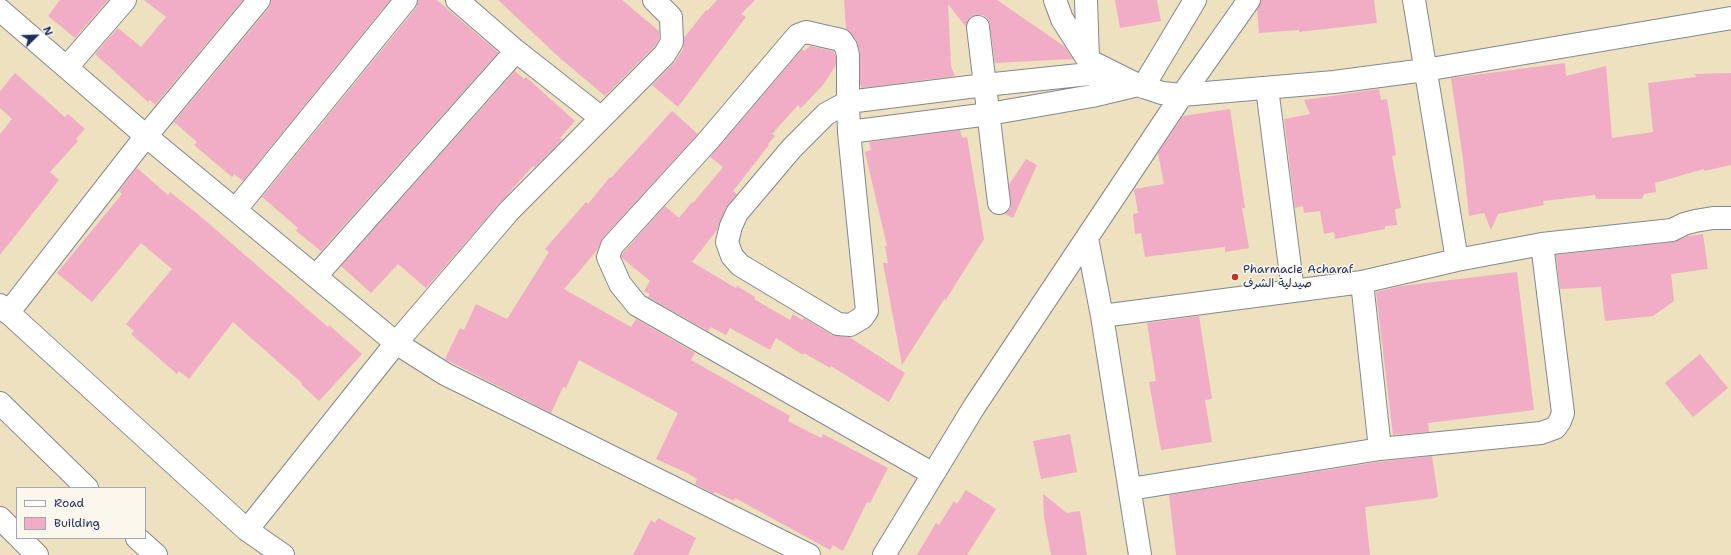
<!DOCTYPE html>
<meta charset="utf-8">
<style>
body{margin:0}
#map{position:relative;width:1731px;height:555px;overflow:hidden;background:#ede1c0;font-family:"Shantell Sans",sans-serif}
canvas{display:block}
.legend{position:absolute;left:16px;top:487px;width:130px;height:52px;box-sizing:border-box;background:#fbf7ec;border:1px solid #a1a7b3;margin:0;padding:5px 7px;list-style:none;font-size:12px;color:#1b2f5e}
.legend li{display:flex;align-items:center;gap:8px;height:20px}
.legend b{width:20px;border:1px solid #a1a7b3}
.north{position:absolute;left:16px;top:16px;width:40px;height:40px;-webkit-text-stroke:3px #fbf7ec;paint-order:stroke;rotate:67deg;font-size:11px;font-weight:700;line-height:16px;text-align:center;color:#1b2f5e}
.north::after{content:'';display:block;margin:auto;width:14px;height:18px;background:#1b2f5e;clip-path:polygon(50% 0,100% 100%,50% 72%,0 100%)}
</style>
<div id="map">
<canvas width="1731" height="555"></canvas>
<ul class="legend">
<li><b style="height:5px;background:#fff"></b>Road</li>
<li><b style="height:11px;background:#f0adc5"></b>Building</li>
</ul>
<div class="north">N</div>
</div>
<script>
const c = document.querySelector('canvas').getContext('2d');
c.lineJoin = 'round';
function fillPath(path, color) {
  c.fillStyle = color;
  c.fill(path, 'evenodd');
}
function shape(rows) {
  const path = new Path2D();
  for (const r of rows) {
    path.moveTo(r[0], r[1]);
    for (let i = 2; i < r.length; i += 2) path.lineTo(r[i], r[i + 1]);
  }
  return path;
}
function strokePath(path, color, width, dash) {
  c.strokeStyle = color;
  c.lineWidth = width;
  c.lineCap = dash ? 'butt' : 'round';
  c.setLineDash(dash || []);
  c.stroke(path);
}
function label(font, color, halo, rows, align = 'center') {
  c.font = font + ' "Shantell Sans","Playpen Sans Arabic",sans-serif';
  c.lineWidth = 3;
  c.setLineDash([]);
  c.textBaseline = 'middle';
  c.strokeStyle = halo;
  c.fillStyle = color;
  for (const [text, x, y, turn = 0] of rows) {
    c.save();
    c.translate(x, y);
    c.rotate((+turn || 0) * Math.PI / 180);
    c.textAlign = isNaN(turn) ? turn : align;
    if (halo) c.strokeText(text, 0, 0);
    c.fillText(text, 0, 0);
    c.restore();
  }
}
fillPath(shape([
 [60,0,108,0,75,38,48,16],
 [144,0,243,0,155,105,150,100,148,102,95,54,118,28,141,47,166,17],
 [271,0,390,0,243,181,234,174,232,177,194,145,197,142,174,122,269,8],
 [418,0,437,0,498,52,497,54,321,251,296,231,298,228,262,197,416,8],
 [498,0,622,0,659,31,659,39,654,47,605,96,561,59],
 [717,0,755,0,741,14,746,17,678,107,652,85,675,62,683,49,684,38,706,10,707,11],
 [844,0,997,0,1064,46,1073,59,995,63,990,26,988,19,983,15,976,15,970,17,966,27,948,4,951,66,955,76,862,88,860,84,860,52,856,40,846,29],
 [1115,0,1157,0,1161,21,1120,28],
 [1261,0,1374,0,1377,23,1299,32,1299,30,1259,33,1257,10],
 [810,46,833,51,836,57,836,65,823,85,801,108,798,105,772,134,775,136,768,144,769,145,733,191,737,194,726,208,717,230,692,262,736,288,737,286,755,297,754,299,790,320,793,314,802,320,804,318,832,335,849,337,905,373,889,402,831,366,830,368,804,353,803,355,776,338,770,350,730,328,726,335,711,327,708,331,648,297,650,294,644,291,650,281,621,257,623,253,665,206,679,218,692,202,693,203,723,167,710,157,802,49,804,51],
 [1565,63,1566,76,1606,66,1612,138,1653,132,1648,83,1696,77,1695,74,1731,73,1731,165,1704,171,1704,169,1655,183,1656,192,1644,194,1642,199,1596,199,1595,195,1543,201,1544,205,1498,214,1491,230,1484,213,1469,216,1463,159,1451,78],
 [515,71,524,79,526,77,575,121,560,138,562,140,535,167,533,166,500,203,426,288,398,264,371,293,341,266],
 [15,73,65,117,68,114,85,129,76,139,78,141,50,172,59,180,0,255,0,134,12,119,0,108,0,91],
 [1379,89,1381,100,1387,99,1396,155,1392,156,1401,208,1395,209,1397,225,1385,226,1385,229,1335,239,1334,232,1324,234,1320,211,1304,213,1303,206,1295,208,1284,119,1310,114,1304,100],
 [1230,109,1245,208,1242,208,1249,248,1225,252,1225,247,1145,257,1141,233,1135,234,1133,214,1138,213,1134,189,1164,184,1158,153,1183,116],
 [672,111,698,134,603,238,598,249,564,289,631,327,636,319,695,353,691,360,790,416,788,421,821,438,823,434,888,468,870,503,867,502,843,551,833,545,830,550,735,498,734,501,715,492,714,494,695,484,697,479,687,473,656,459,678,413,579,360,566,388,563,387,551,413,445,359,460,328,464,330,476,304,507,319,549,252,545,249,586,202,588,204,610,177,611,178],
 [960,130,962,138,967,137,984,239,945,301,945,298,902,365,883,263,888,263,885,246,887,246,865,152,871,150,869,142],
 [1026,159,1037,165,1013,218,1005,214,1011,208,1009,185],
 [137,168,168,195,170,192,200,216,328,327,329,325,362,354,319,401,301,384,302,383,233,322,189,379,179,371,177,374,131,334,134,331,126,324,172,269,141,243,92,302,57,273,122,194,119,191],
 [1703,234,1708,269,1671,274,1674,301,1653,316,1605,321,1601,287,1560,289,1556,255,1673,242,1688,236],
 [1517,272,1534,410,1428,423,1429,432,1393,435,1376,292,1401,286],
 [1199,316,1212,399,1205,400,1212,442,1161,450,1149,382,1156,381,1147,323],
 [1700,354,1728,388,1693,417,1665,383],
 [1070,434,1077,472,1041,479,1033,441],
 [1432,456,1438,496,1436,498,1365,507,1370,555,1176,555,1169,495,1378,462],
 [966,490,996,509,967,555,917,555,936,523,939,525,954,501,957,504],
 [1043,494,1067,513,1080,511,1087,555,1051,555,1044,517],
 [658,518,696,538,688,555,633,555,651,520,655,523]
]), '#f0adc5');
const minor = shape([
 [457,0,516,51,600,117],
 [1055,0,1062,19,1088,60,1138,85,1162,93,1182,95,1334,82,1425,70,1731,18],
 [1086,0,1088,59],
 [1414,0,1457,260],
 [0,10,146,136,396,343,445,374,809,555],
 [978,27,999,203],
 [67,67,125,0],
 [1143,87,1195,0],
 [1267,88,1293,291],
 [849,132,989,114,1092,96,1138,85],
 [236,209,406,0],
 [1087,238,1102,316,1140,555],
 [316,276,516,51],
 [1362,282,1380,449],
 [0,305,247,530,283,555],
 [8,313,146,136,259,0],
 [1102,316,1362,282,1457,260,1542,244,1672,230,1684,224,1695,221,1713,218,1731,218],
 [0,403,87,488],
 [933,474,637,305,620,284,608,257,612,246,707,142,798,35,806,32,841,40,846,47,848,55,848,102,849,132,867,311,862,318,850,325,838,324,740,265,732,256,727,242,731,226,737,213,792,148,826,114,848,102,985,85,1108,72],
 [1130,489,1380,449,1541,433,1555,428,1560,421,1563,413,1542,244],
 [0,518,17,535],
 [247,530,396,343,509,211,664,55,672,42,671,17,654,0],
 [20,538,37,555],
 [137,538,156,555],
 [884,555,974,407,1182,95,1249,0]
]);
strokePath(minor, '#84888f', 24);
strokePath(minor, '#fff', 22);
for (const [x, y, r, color] of [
 [1235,277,4,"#c8321e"]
]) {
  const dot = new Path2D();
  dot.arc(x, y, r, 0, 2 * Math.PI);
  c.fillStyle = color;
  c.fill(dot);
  strokePath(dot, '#fbf7ec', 1.5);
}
label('12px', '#1b2f5e', '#fbf7ec', [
 ["Pharmacie Acharaf",1243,270],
 ["صيدلية الشرف",1243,284]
], 'left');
</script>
